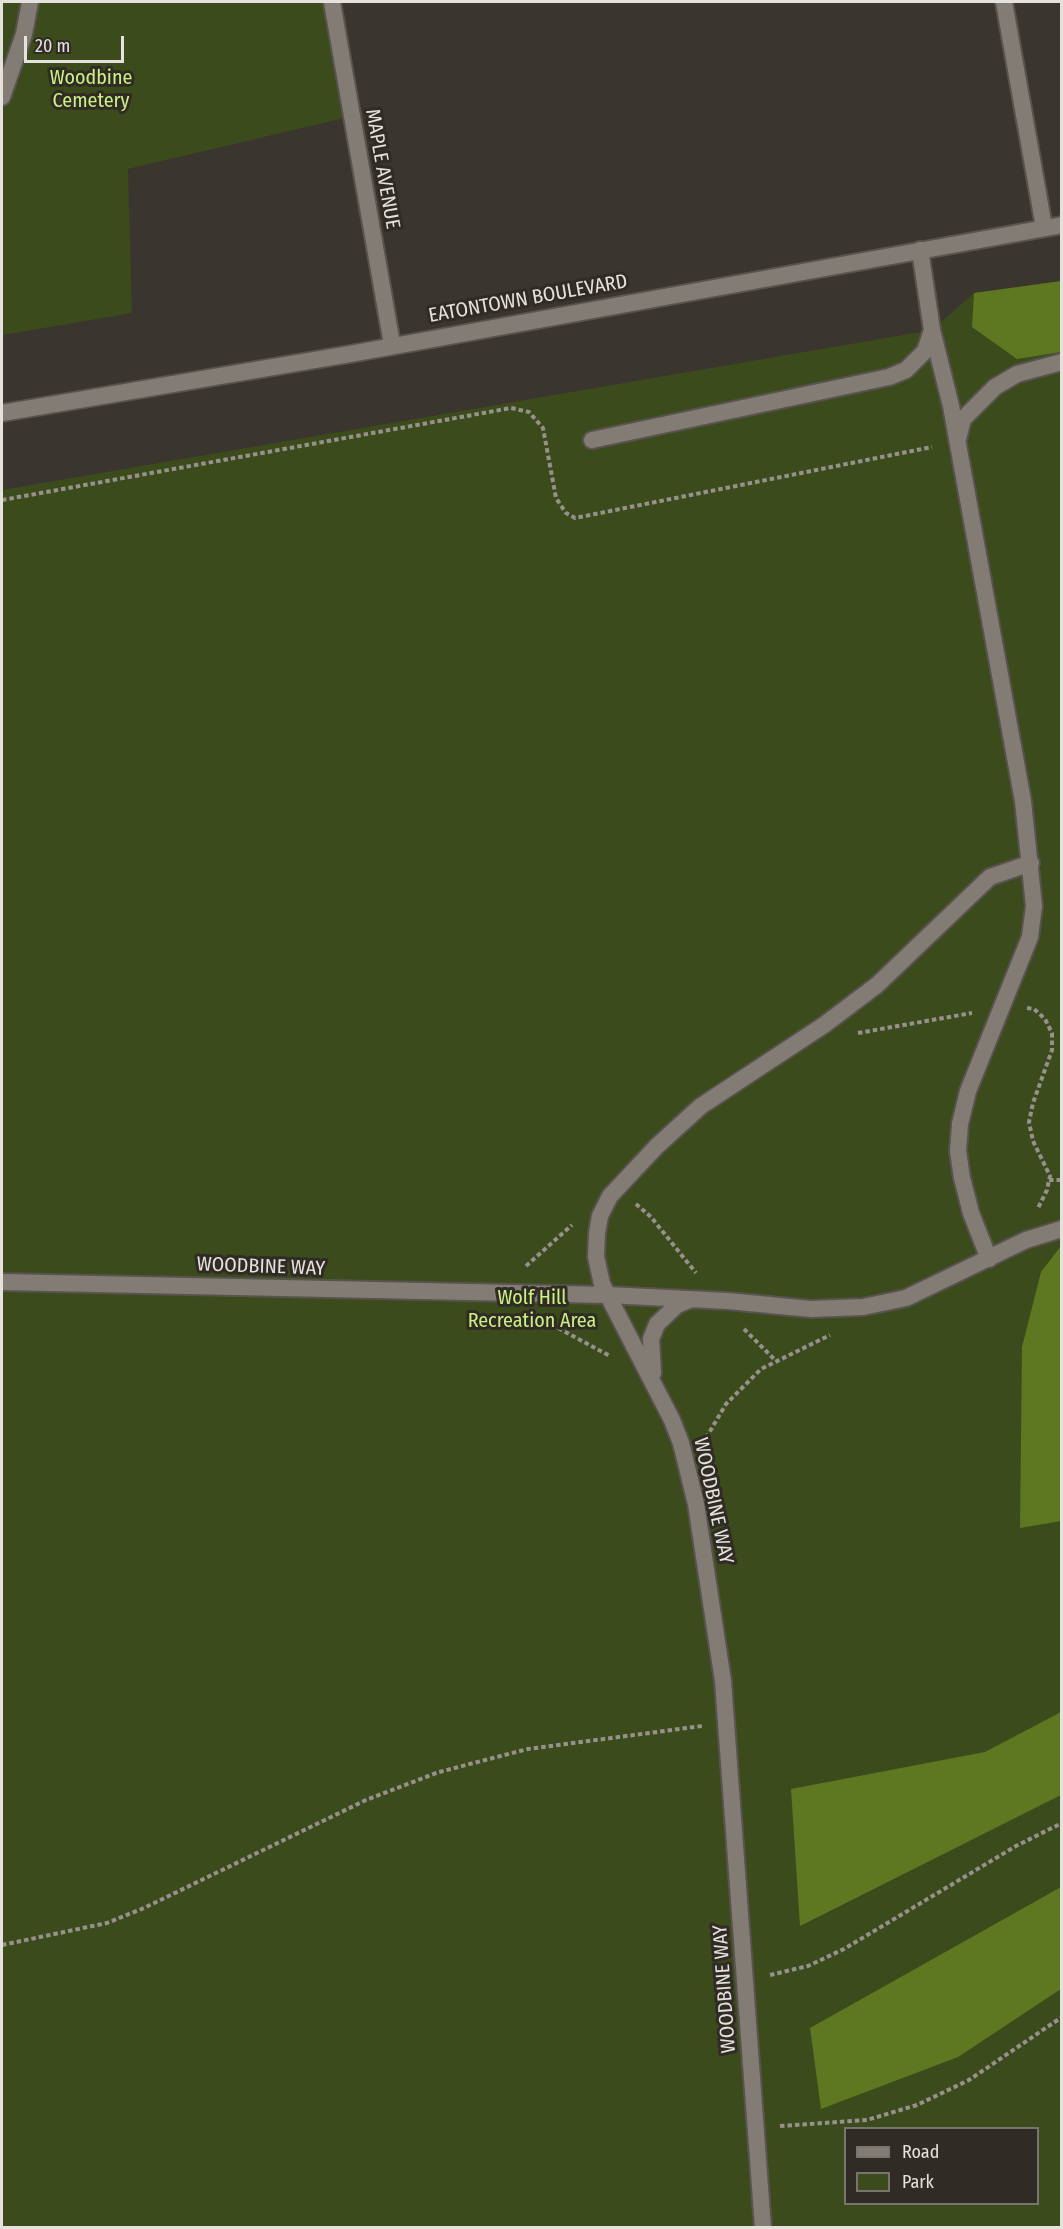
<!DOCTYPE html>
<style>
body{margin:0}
#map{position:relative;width:1063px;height:2229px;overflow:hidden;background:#3a352e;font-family:"Fira Sans Condensed",sans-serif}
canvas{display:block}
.frame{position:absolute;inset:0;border:3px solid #e5e1dd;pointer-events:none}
.legend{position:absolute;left:844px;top:2127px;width:195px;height:78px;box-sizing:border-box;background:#302b24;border:2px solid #78746e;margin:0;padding:8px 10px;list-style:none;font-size:18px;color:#e5e1dd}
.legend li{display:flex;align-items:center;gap:12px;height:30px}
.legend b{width:30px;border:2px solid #78746e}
.scale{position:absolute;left:24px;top:36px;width:100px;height:27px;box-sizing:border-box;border:3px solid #e5e1dd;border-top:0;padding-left:8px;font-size:18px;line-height:21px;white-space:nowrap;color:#e5e1dd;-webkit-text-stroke:4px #302b24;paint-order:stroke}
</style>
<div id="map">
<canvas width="1063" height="2229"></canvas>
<div class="frame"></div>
<ul class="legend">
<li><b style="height:8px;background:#827c74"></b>Road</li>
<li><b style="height:16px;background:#3c4b1c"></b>Park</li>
</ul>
<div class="scale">20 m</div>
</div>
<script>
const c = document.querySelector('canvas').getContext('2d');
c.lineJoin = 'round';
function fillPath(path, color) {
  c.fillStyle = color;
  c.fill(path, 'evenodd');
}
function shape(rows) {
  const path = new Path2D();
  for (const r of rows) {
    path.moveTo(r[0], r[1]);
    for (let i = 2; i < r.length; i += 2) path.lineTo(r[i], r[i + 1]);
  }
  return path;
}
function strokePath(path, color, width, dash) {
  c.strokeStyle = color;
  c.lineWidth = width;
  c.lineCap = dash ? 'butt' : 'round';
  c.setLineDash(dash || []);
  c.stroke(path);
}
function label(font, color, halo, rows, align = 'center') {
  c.font = font + ' "Fira Sans Condensed",sans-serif';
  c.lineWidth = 6;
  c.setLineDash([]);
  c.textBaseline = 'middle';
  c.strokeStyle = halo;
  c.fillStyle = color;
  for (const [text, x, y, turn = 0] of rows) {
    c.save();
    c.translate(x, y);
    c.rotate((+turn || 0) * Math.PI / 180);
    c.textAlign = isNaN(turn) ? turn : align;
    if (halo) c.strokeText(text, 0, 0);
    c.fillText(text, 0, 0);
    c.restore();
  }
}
fillPath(shape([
 [2,2,341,2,349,117,128,169,132,313,2,335],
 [1061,281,1061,2227,2,2228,2,490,932,330,974,293],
 [846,2128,1038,2128,1038,2204,846,2204]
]), '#3c4b1c');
fillPath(shape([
 [1061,281,1061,352,1017,359,972,327,974,293],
 [1061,1246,1061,1521,1020,1528,1022,1347,1041,1272],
 [1061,1712,1061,1795,800,1926,791,1789,985,1752],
 [1061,1887,1061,1989,958,2057,821,2109,810,2028]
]), '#5e7721');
const service = shape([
 [2,97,24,34,30,2],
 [932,330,951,406,1023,801,1034,906,1030,937,968,1091,960,1124,958,1151,962,1178,971,1213,989,1259],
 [958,439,963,419,995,387,1017,374,1062,362],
 [2,1282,608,1295,728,1301,811,1309,863,1307,906,1298,1026,1240,1062,1229],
 [653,1373,651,1339,657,1324,677,1305,689,1300],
 [763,2228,723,1681,696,1504,681,1443,672,1420,602,1284,596,1257,597,1233,600,1216,610,1196,657,1146,701,1106,824,1025,877,985,990,877,1031,863]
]);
const minor = shape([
 [332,2,392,344],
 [1004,2,1044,227],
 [592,440,889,377,906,370,925,351,932,330,920,250]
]);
const tertiary = shape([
 [2,413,350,354,1062,225]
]);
strokePath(service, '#58534e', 20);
strokePath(minor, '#58534e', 20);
strokePath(tertiary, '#58534e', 20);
strokePath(shape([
 [2,500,511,408,529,412,543,428,556,498,566,513,575,518,932,447],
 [1027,1008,1034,1009,1045,1019,1052,1033,1052,1050,1033,1103,1029,1122,1033,1141,1050,1176,1047,1190,1038,1208],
 [858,1033,972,1013],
 [1049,1180,1062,1180],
 [636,1204,651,1217,696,1273],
 [526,1266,572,1225],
 [545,1321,610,1356],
 [744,1329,775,1360],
 [706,1438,726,1404,761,1369,830,1335],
 [2,1945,107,1923,144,1908,366,1800,439,1772,528,1749,702,1726],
 [770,1975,808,1966,844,1949,1016,1846,1062,1823],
 [780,2126,867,2120,917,2105,969,2080,1062,2017]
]), '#96918c', 4, [4.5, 3]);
strokePath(service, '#827c74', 16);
strokePath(minor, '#827c74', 16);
strokePath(tertiary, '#827c74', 16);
label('20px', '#caf181', '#302b24', [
 ["Woodbine",91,78],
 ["Cemetery",91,101],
 ["Wolf Hill",532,1298],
 ["Recreation Area",532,1321]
]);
label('20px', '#e5e1dd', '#302b24', [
 ["MAPLE AVENUE",382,169,80],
 ["EATONTOWN BOULEVARD",528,299,-10],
 ["WOODBINE WAY",261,1267,2],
 ["WOODBINE WAY",713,1501,78],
 ["WOODBINE WAY",725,1989,-94]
]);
</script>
